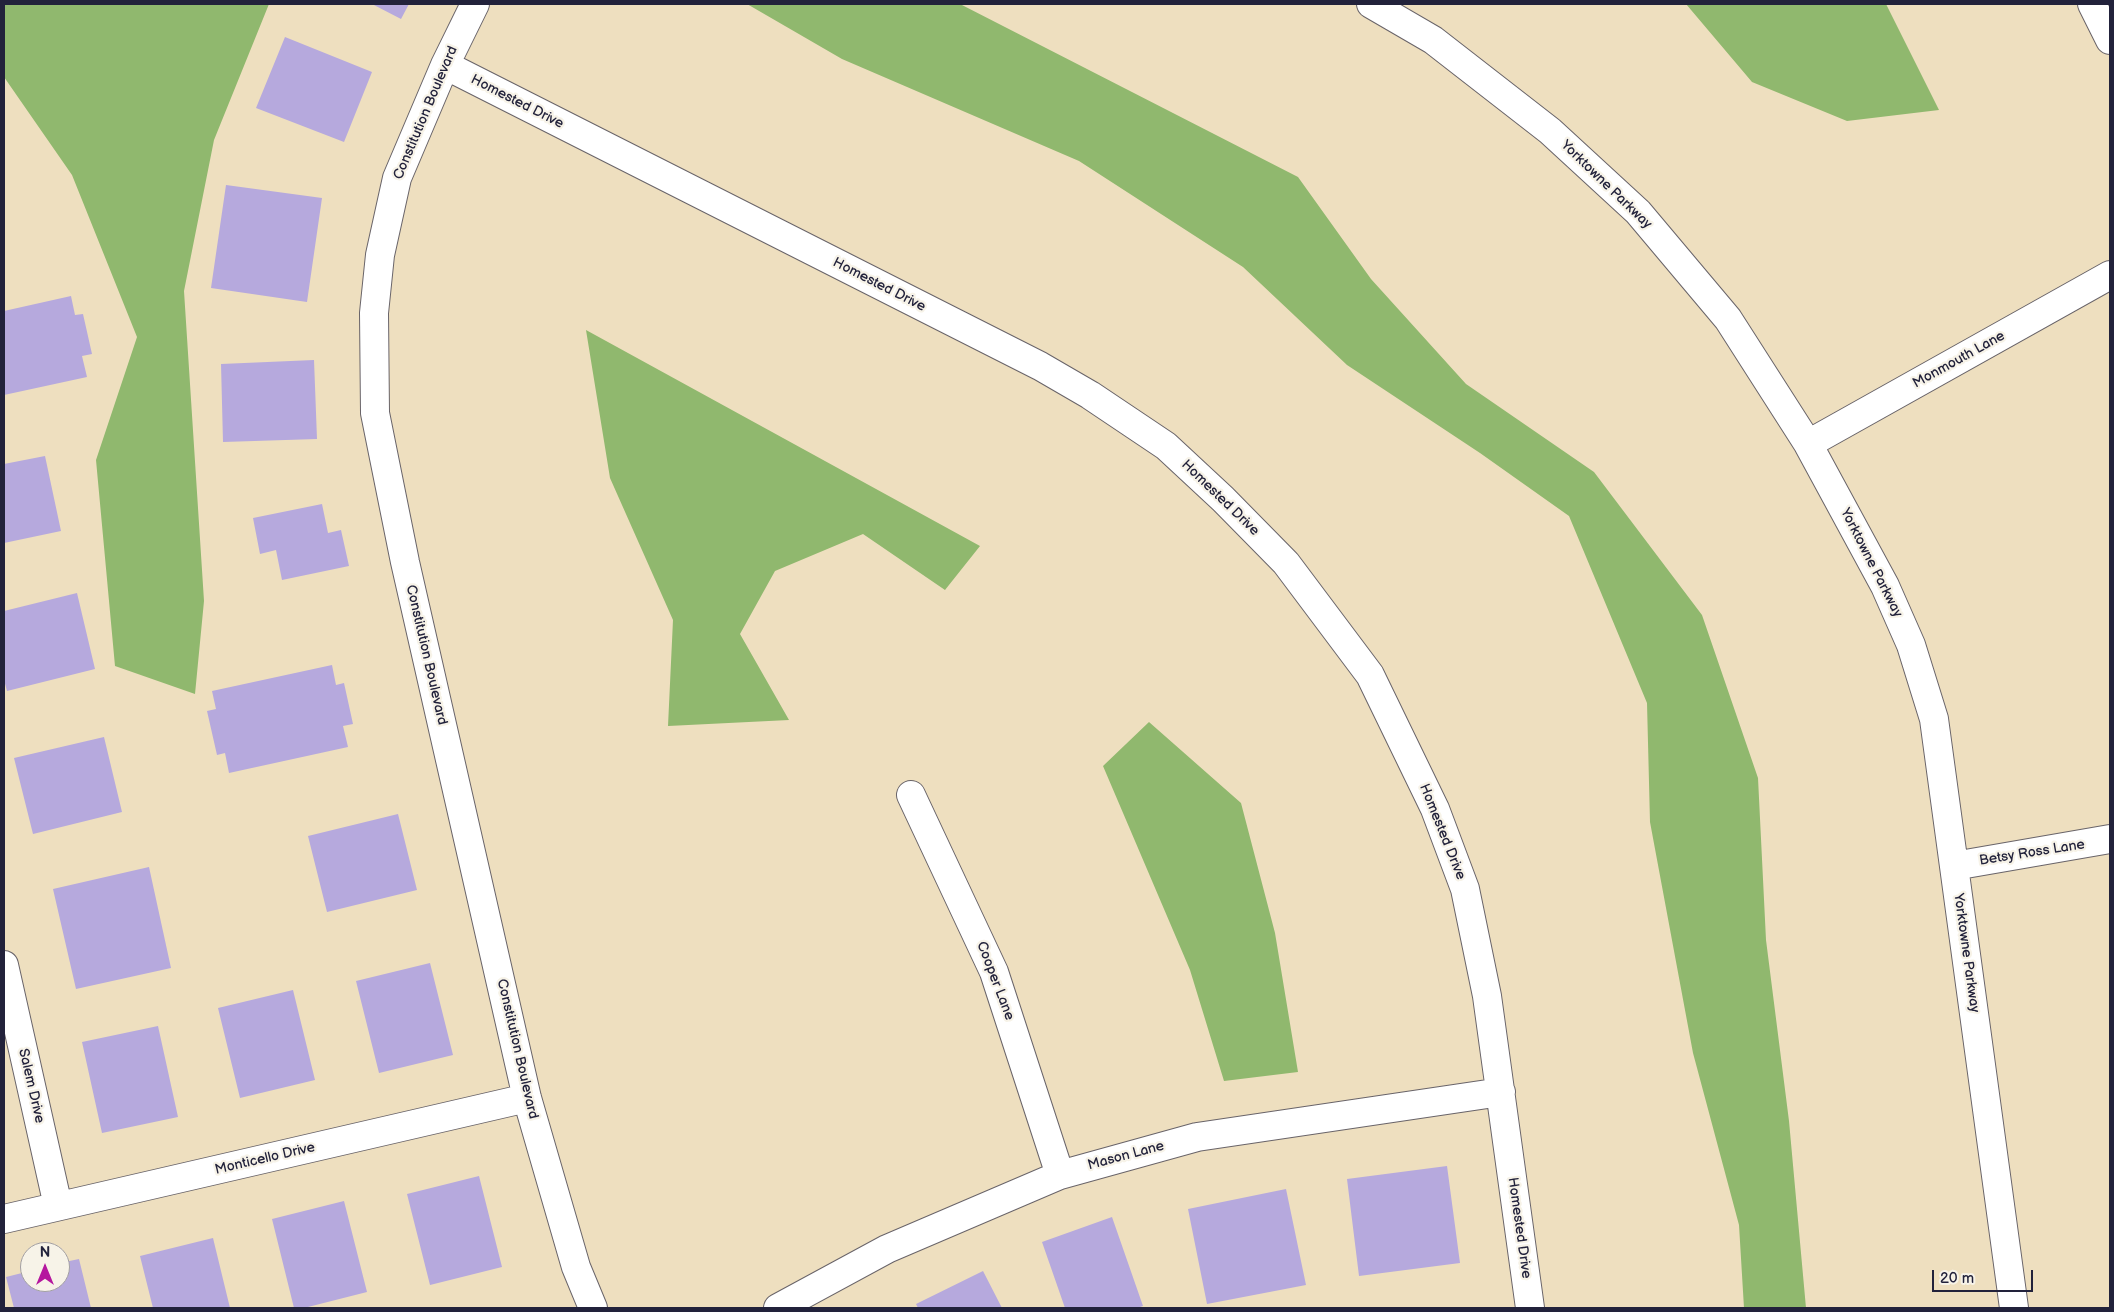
<!DOCTYPE html>
<style>
body{margin:0}
#map{position:relative;width:2114px;height:1312px;overflow:hidden;background:#eedfbf;font-family:"Balsamiq Sans",sans-serif}
canvas{display:block}
.frame{position:absolute;inset:0;border:5px solid #22223b;pointer-events:none}
.north{position:absolute;left:20px;top:1242px;width:50px;height:50px;box-sizing:border-box;background:#f7f3e8;border:1px solid #a29fa3;border-radius:50%;rotate:0deg;font-size:14px;font-weight:700;line-height:20px;text-align:center;color:#22223b}
.north::after{content:'';display:block;margin:auto;width:18px;height:22px;background:#b5179e;clip-path:polygon(50% 0,100% 100%,50% 72%,0 100%)}
.scale{position:absolute;left:1932px;top:1270px;width:101px;height:22px;box-sizing:border-box;border:2px solid #22223b;border-top:0;padding-left:6px;font-size:15px;line-height:18px;white-space:nowrap;color:#22223b;-webkit-text-stroke:4px #f7f3e8;paint-order:stroke}
</style>
<div id="map">
<canvas width="2114" height="1312"></canvas>
<div class="frame"></div>
<div class="north">N</div>
<div class="scale">20 m</div>
</div>
<script>
const c = document.querySelector('canvas').getContext('2d');
c.lineJoin = 'round';
function fillPath(path, color) {
  c.fillStyle = color;
  c.fill(path, 'evenodd');
}
function shape(rows) {
  const path = new Path2D();
  for (const r of rows) {
    path.moveTo(r[0], r[1]);
    for (let i = 2; i < r.length; i += 2) path.lineTo(r[i], r[i + 1]);
  }
  return path;
}
function strokePath(path, color, width, dash) {
  c.strokeStyle = color;
  c.lineWidth = width;
  c.lineCap = dash ? 'butt' : 'round';
  c.setLineDash(dash || []);
  c.stroke(path);
}
function label(font, color, halo, rows, align = 'center') {
  c.font = font + ' "Balsamiq Sans",sans-serif';
  c.lineWidth = 4.5;
  c.setLineDash([]);
  c.textBaseline = 'middle';
  c.strokeStyle = halo;
  c.fillStyle = color;
  for (const [text, x, y, turn = 0] of rows) {
    c.save();
    c.translate(x, y);
    c.rotate((+turn || 0) * Math.PI / 180);
    c.textAlign = isNaN(turn) ? turn : align;
    if (halo) c.strokeText(text, 0, 0);
    c.fillText(text, 0, 0);
    c.restore();
  }
}
fillPath(shape([
 [4,4,269,4,214,140,184,291,204,601,195,694,115,666,96,460,137,337,72,175,4,77],
 [747,4,960,4,1298,177,1371,279,1466,384,1594,472,1702,615,1758,778,1766,940,1789,1121,1806,1308,1744,1308,1739,1225,1693,1053,1650,822,1647,703,1569,516,1480,453,1347,365,1243,267,1079,161,842,59],
 [1686,4,1886,4,1939,110,1847,121,1752,82],
 [586,330,980,546,945,590,863,534,775,571,740,634,789,720,668,726,673,620,610,478],
 [1149,722,1241,803,1275,933,1298,1072,1224,1081,1190,970,1103,766]
]), '#90b86e');
fillPath(shape([
 [372,4,409,4,401,19],
 [285,37,372,72,344,142,256,108],
 [226,185,322,198,307,302,211,288],
 [71,296,75,315,83,314,92,354,82,356,87,377,4,395,4,311],
 [314,360,317,439,223,442,221,364],
 [45,456,61,531,4,543,4,464],
 [322,504,328,533,341,530,349,566,282,580,276,550,260,554,253,518],
 [77,593,95,669,7,691,4,680,4,611],
 [332,665,336,685,344,683,353,724,343,726,348,747,229,773,225,753,217,755,207,711,216,709,212,691],
 [104,737,122,812,33,834,14,758],
 [398,814,417,890,327,912,308,836],
 [149,867,171,968,76,989,53,889],
 [430,963,453,1055,379,1073,356,981],
 [293,990,315,1080,240,1098,218,1008],
 [158,1026,178,1117,102,1133,82,1042],
 [1447,1166,1460,1263,1359,1276,1347,1179],
 [479,1176,502,1267,430,1285,407,1194],
 [1286,1189,1306,1285,1207,1304,1188,1209],
 [344,1201,367,1292,304,1308,294,1308,272,1219],
 [1112,1217,1143,1306,1137,1308,1065,1308,1042,1242],
 [213,1238,230,1308,153,1308,140,1256],
 [79,1259,91,1308,14,1308,6,1277,30,1271,30,1282,60,1282,60,1263],
 [983,1271,1002,1308,918,1308,916,1304]
]), '#b6a9dd');
const minor = shape([
 [475,4,445,65,397,178,380,255,374,313,375,413,405,562,527,1098,576,1267,593,1308],
 [1371,4,1433,40,1550,131,1638,212,1728,319,1808,444,1885,586,1911,645,1934,719,2014,1308],
 [2092,4,2110,40],
 [445,65,1040,366,1090,395,1166,446,1223,499,1286,563,1370,675,1435,809,1465,889,1487,996,1530,1308],
 [1808,444,2110,275],
 [911,795,994,972,1060,1175],
 [1954,866,2110,839],
 [4,965,58,1206],
 [4,1219,527,1098],
 [778,1308,887,1249,1060,1175,1197,1137,1501,1092]
]);
strokePath(minor, '#696469', 30);
strokePath(minor, '#fff', 28);
label('14px', '#22223b', '#f7f3e8', [
 ["Homested Drive",517,102,27],
 ["Constitution Boulevard",426,113,-67],
 ["Yorktowne Parkway",1606,185,44],
 ["Homested Drive",879,285,27],
 ["Monmouth Lane",1959,360,-29],
 ["Homested Drive",1220,498,44],
 ["Yorktowne Parkway",1871,563,63],
 ["Constitution Boulevard",426,655,77],
 ["Homested Drive",1442,832,68],
 ["Betsy Ross Lane",2032,853,-9],
 ["Yorktowne Parkway",1966,953,82],
 ["Cooper Lane",995,981,69],
 ["Constitution Boulevard",517,1049,77],
 ["Salem Drive",31,1086,77],
 ["Mason Lane",1126,1156,-15],
 ["Monticello Drive",265,1159,-13],
 ["Homested Drive",1519,1228,82]
]);
</script>
